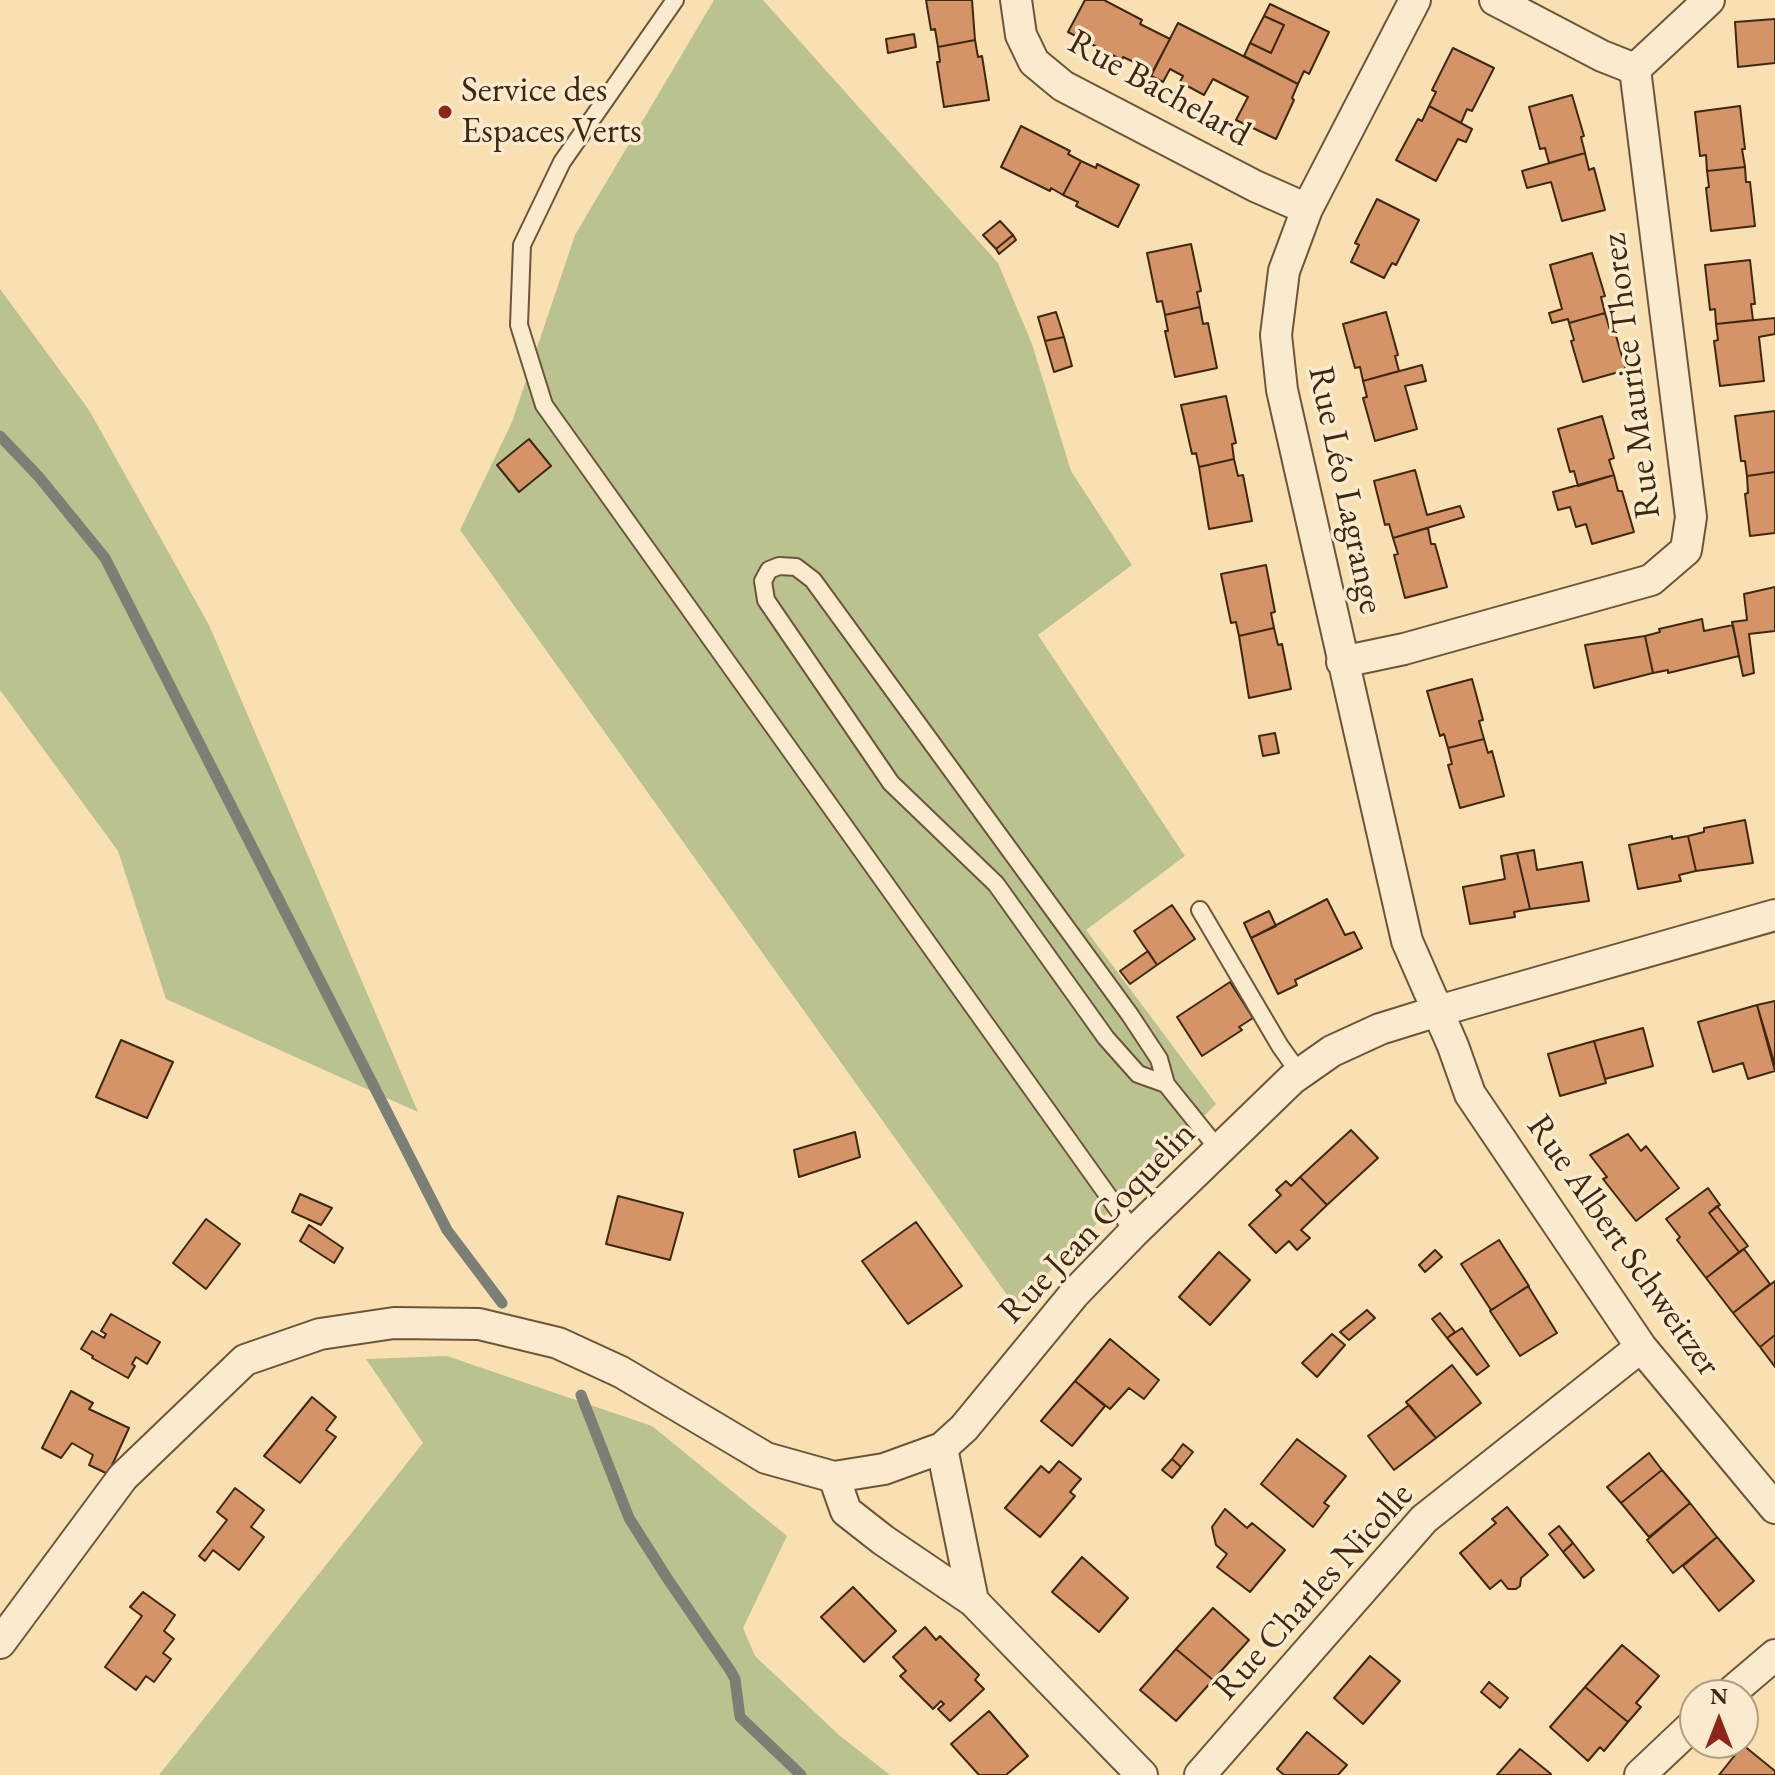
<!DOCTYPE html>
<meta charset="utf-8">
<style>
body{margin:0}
#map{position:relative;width:1775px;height:1775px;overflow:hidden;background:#f9e0b3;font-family:"EB Garamond",serif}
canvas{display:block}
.north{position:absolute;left:1679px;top:1679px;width:80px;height:80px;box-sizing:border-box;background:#fbebce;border:2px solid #b09d82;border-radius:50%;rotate:0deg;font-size:22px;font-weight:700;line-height:32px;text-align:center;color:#3f2710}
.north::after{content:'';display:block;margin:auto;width:28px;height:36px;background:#8f2418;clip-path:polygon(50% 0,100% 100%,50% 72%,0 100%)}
</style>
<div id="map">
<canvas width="1775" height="1775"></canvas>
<div class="north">N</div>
</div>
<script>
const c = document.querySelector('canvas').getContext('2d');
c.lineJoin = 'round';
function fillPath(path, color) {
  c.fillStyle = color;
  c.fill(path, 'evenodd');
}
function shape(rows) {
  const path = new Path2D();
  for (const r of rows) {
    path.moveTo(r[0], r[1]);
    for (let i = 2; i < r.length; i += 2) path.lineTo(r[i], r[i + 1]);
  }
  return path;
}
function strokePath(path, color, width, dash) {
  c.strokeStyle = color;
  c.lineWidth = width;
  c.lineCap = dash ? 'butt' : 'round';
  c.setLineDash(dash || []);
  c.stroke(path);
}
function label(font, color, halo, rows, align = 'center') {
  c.font = font + ' "EB Garamond",serif';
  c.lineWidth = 7;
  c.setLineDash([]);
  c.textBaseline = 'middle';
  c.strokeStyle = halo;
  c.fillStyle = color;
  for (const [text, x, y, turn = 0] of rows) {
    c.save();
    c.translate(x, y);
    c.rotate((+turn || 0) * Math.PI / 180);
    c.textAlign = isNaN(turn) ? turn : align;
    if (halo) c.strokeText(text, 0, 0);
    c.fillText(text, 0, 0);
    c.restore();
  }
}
fillPath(shape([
 [714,0,763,0,998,263,1032,344,1071,471,1132,565,1038,635,1185,856,1086,930,1216,1104,1015,1306,460,530,512,422,575,235],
 [0,289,89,410,209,625,418,1112,166,999,118,851,0,690],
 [447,1356,652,1426,787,1536,743,1628,755,1656,839,1735,890,1775,159,1775,423,1443,366,1359]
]), '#bac38f');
strokePath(shape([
 [0,436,39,477,105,558,447,1230,502,1303],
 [581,1395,629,1518,667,1578,730,1670,735,1679,740,1717,801,1775]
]), '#7c7f75', 11);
const building = shape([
 [926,0,972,0,975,40,938,47,935,29,931,30,926,0],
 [1085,0,1104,0,1142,20,1140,24,1170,39,1153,71,1123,57,1122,60,1068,32,1085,0],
 [1270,4,1329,32,1309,74,1304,71,1298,84,1244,56,1250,43,1271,53,1284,25,1264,16,1270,4],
 [1264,16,1284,25,1271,53,1250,43,1264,16],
 [1775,19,1775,63,1738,67,1735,22,1775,19],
 [1178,23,1298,84,1292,98,1294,100,1276,139,1236,120,1248,97,1213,79,1204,95,1180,82,1183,76,1170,69,1163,82,1151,76,1178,23],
 [914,34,916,47,888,53,886,39,914,34],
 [975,40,978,57,982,56,989,100,944,107,937,62,940,62,938,47,975,40],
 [1453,48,1494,68,1472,111,1467,109,1461,123,1429,106,1436,92,1432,90,1453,48],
 [1572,95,1584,136,1581,137,1585,153,1549,163,1545,148,1540,149,1529,107,1572,95],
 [1429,106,1472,129,1466,142,1458,139,1436,181,1396,160,1418,119,1422,121,1429,106],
 [1740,106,1745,149,1742,149,1745,167,1707,171,1706,155,1700,156,1695,112,1740,106],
 [1021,126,1070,151,1068,154,1081,161,1063,195,1051,188,1050,191,1001,167,1021,126],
 [1585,153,1589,170,1594,168,1605,210,1562,221,1551,182,1527,188,1522,171,1585,153],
 [1081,161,1096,168,1097,164,1139,185,1118,227,1076,206,1078,202,1063,195,1081,161],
 [1745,167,1746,182,1750,182,1755,226,1711,231,1706,188,1709,187,1707,171,1745,167],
 [1377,199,1419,220,1396,265,1392,263,1384,278,1351,262,1359,245,1355,243,1377,199],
 [1000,221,1013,235,996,249,983,235,1000,221],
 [1013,235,1016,240,999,254,996,249,1013,235],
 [1191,244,1201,291,1197,292,1200,307,1165,315,1162,301,1157,302,1147,253,1191,244],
 [1592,253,1605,296,1601,297,1605,313,1569,323,1568,319,1552,323,1549,313,1562,309,1550,265,1592,253],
 [1750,260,1755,304,1751,304,1753,320,1716,324,1715,309,1710,310,1705,265,1750,260],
 [1200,307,1203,324,1208,323,1217,368,1175,377,1165,331,1168,331,1165,315,1200,307],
 [1056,312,1064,337,1045,341,1038,317,1056,312],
 [1386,312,1398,355,1395,356,1399,371,1363,381,1360,367,1355,368,1343,324,1386,312],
 [1605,313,1610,330,1614,329,1626,370,1583,382,1571,341,1574,340,1569,323,1605,313],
 [1775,318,1775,334,1759,337,1764,381,1720,386,1714,341,1718,340,1716,324,1775,318],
 [1064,337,1072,366,1054,372,1045,341,1064,337],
 [1422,365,1426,381,1405,386,1417,429,1375,441,1363,398,1367,397,1363,381,1422,365],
 [1226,396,1236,443,1232,444,1234,459,1199,467,1196,453,1192,454,1181,405,1226,396],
 [1775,411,1775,472,1747,476,1745,461,1741,461,1735,416,1775,411],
 [1602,416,1614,458,1609,460,1614,475,1578,486,1574,471,1570,472,1558,429,1602,416],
 [529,439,551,466,519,492,497,465,529,439],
 [1234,459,1238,476,1243,475,1252,521,1209,529,1199,467,1234,459],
 [1415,470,1427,515,1460,506,1464,517,1393,538,1389,524,1385,525,1374,481,1415,470],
 [1775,472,1775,533,1750,536,1745,494,1748,493,1747,476,1775,472],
 [1614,475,1618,491,1622,491,1634,532,1592,544,1586,524,1576,527,1570,507,1558,510,1553,492,1614,475],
 [1428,528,1431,544,1435,544,1447,587,1405,598,1394,555,1398,554,1393,538,1428,528],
 [1266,565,1275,612,1271,613,1274,628,1239,636,1236,622,1231,623,1221,574,1266,565],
 [1775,587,1775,631,1749,634,1754,673,1743,676,1732,622,1747,620,1744,594,1775,587],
 [1702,619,1704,631,1733,625,1739,656,1668,673,1668,670,1653,673,1645,636,1660,632,1659,629,1702,619],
 [1274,628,1278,645,1282,644,1291,689,1249,698,1239,636,1274,628],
 [1645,636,1653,673,1594,688,1585,645,1645,636],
 [1472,679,1483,720,1479,721,1484,739,1448,748,1444,734,1440,736,1427,691,1472,679],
 [1275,733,1279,753,1263,756,1259,736,1275,733],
 [1484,739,1488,753,1492,751,1504,796,1460,808,1448,765,1452,764,1448,748,1484,739],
 [1745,820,1753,863,1696,871,1688,836,1704,832,1704,828,1745,820],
 [1672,836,1672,839,1688,836,1696,871,1679,875,1681,881,1638,889,1629,845,1672,836],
 [1534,850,1537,870,1582,862,1589,901,1530,909,1517,853,1534,850],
 [1517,853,1530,909,1514,912,1515,917,1470,924,1463,887,1505,879,1501,856,1517,853],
 [1327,899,1345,935,1354,932,1362,948,1295,980,1297,985,1278,994,1251,938,1327,899],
 [1172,905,1195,939,1157,965,1134,931,1172,905],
 [1269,911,1276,926,1251,938,1244,923,1269,911],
 [1148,951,1157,965,1130,984,1120,971,1148,951],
 [1230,982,1253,1018,1239,1027,1242,1030,1202,1056,1177,1017,1230,982],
 [1775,1001,1775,1065,1757,1005,1775,1001],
 [1757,1005,1775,1071,1748,1079,1743,1063,1713,1072,1698,1022,1757,1005],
 [1643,1028,1653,1066,1605,1079,1594,1041,1643,1028],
 [121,1040,173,1062,147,1118,96,1097,121,1040],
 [1594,1041,1606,1083,1560,1096,1548,1054,1594,1041],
 [1351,1130,1378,1158,1327,1205,1300,1177,1351,1130],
 [855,1132,860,1157,799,1177,794,1150,855,1132],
 [1628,1134,1641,1151,1646,1146,1679,1188,1636,1221,1603,1179,1607,1177,1590,1155,1628,1134],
 [1300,1177,1327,1205,1301,1230,1310,1238,1297,1250,1289,1241,1276,1253,1249,1225,1281,1195,1276,1190,1286,1181,1291,1186,1300,1177],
 [1708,1188,1720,1205,1709,1213,1739,1252,1706,1278,1677,1240,1680,1237,1666,1219,1708,1188],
 [300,1194,332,1208,321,1225,292,1212,300,1194],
 [618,1196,683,1213,670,1260,606,1244,618,1196],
 [1717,1206,1748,1246,1739,1252,1709,1213,1717,1206],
 [206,1219,240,1244,206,1289,173,1263,206,1219],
 [916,1222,962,1286,908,1324,862,1261,916,1222],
 [309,1225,343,1248,334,1263,300,1241,309,1225],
 [1499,1240,1529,1286,1491,1310,1461,1264,1499,1240],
 [1744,1249,1770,1284,1733,1313,1706,1278,1744,1249],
 [1435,1250,1442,1257,1425,1272,1419,1265,1435,1250],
 [1219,1252,1250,1280,1210,1325,1179,1297,1219,1252],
 [1775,1281,1775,1335,1760,1347,1733,1313,1775,1281],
 [1528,1286,1557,1333,1520,1356,1490,1311,1528,1286],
 [1367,1310,1375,1318,1349,1340,1340,1332,1367,1310],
 [1440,1313,1455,1332,1447,1338,1432,1319,1440,1313],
 [111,1314,160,1342,147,1364,136,1357,132,1364,135,1366,128,1378,92,1358,93,1356,81,1349,92,1331,104,1338,106,1334,101,1331,111,1314],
 [1462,1328,1489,1366,1477,1375,1447,1338,1462,1328],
 [1332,1334,1345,1345,1317,1377,1302,1363,1332,1334],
 [1775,1335,1775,1367,1760,1347,1775,1335],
 [1110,1339,1159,1380,1144,1399,1129,1388,1110,1409,1075,1381,1110,1339],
 [1452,1365,1481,1403,1436,1438,1406,1402,1452,1365],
 [1075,1381,1105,1406,1072,1446,1041,1421,1075,1381],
 [71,1391,93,1403,89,1409,129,1428,108,1474,89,1465,93,1455,72,1443,61,1458,42,1448,71,1391],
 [312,1397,336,1417,326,1430,336,1437,300,1483,264,1456,312,1397],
 [1409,1405,1436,1438,1394,1470,1368,1436,1409,1405],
 [1297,1439,1346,1476,1324,1503,1329,1506,1313,1527,1261,1484,1297,1439],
 [1183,1444,1193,1452,1181,1467,1172,1459,1183,1444],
 [1649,1453,1662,1470,1621,1503,1607,1487,1649,1453],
 [1172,1459,1181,1467,1172,1478,1162,1470,1172,1459],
 [1059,1461,1081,1479,1070,1492,1075,1496,1040,1537,1005,1508,1041,1466,1049,1473,1059,1461],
 [1662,1470,1690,1503,1649,1537,1621,1503,1662,1470],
 [235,1488,264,1510,251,1527,264,1537,239,1570,213,1550,205,1561,199,1556,227,1520,217,1512,235,1488],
 [1690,1503,1717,1537,1673,1573,1647,1540,1690,1503],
 [1507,1507,1548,1555,1521,1578,1520,1586,1516,1589,1508,1589,1501,1580,1490,1589,1460,1553,1496,1523,1492,1519,1507,1507],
 [1225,1509,1247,1528,1252,1523,1285,1550,1250,1592,1217,1567,1227,1554,1216,1545,1212,1527,1225,1509],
 [1559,1526,1573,1543,1563,1552,1549,1534,1559,1526],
 [1717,1537,1754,1581,1719,1611,1683,1566,1717,1537],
 [1573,1543,1594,1570,1584,1578,1563,1552,1573,1543],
 [1082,1557,1128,1598,1099,1632,1052,1592,1082,1557],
 [853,1587,896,1631,864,1662,821,1617,853,1587],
 [143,1592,175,1615,164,1631,174,1639,163,1653,171,1659,154,1682,146,1676,136,1690,105,1667,142,1616,130,1607,143,1592],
 [1213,1608,1249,1640,1213,1680,1176,1649,1213,1608],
 [925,1627,936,1640,940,1636,979,1675,975,1680,984,1689,950,1721,938,1709,944,1704,941,1701,933,1709,900,1676,906,1671,893,1657,925,1627],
 [1622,1645,1659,1676,1636,1703,1641,1707,1628,1722,1585,1687,1622,1645],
 [1176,1649,1213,1680,1176,1721,1140,1690,1176,1649],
 [1370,1656,1400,1681,1363,1724,1334,1698,1370,1656],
 [1489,1682,1508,1698,1500,1708,1481,1692,1489,1682],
 [1585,1687,1628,1722,1604,1751,1600,1747,1588,1761,1550,1727,1585,1687],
 [989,1711,1028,1756,1006,1775,979,1775,951,1744,989,1711],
 [1307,1732,1347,1765,1338,1775,1284,1775,1277,1769,1307,1732],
 [1743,1745,1775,1771,1775,1775,1719,1775,1743,1745],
 [1520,1749,1551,1774,1550,1775,1497,1775,1520,1749]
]);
fillPath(building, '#d59368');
strokePath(building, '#3f2710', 2);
const service = shape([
 [675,0,562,162,522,245,519,325,544,405,1134,1232],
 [1200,910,1280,1046,1300,1074],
 [1166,1084,1138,1074,1106,1038,996,884,891,783,766,600,763,581,769,570,779,566,796,567,813,580,1130,1015,1159,1059,1166,1084,1219,1150]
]);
const minor = shape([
 [1016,0,1021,35,1034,62,1063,86,1255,186,1307,209],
 [1415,0,1307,209,1284,271,1276,335,1282,390,1407,941,1453,1046,1470,1094,1641,1347,1775,1508],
 [1495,0,1602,56,1635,69,1709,0],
 [1342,662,1404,649,1651,580,1686,550,1691,517,1635,69],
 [942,1448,973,1601],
 [834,1477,846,1511,883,1540,973,1601,1142,1775],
 [0,1643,123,1477,245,1360,320,1334,394,1323,479,1324,558,1343,621,1372,766,1458,834,1477,884,1469,942,1448,964,1428,1075,1293,1134,1232,1292,1079,1332,1051,1380,1029,1438,1011,1775,915],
 [1728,1695,1775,1655],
 [1200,1775,1424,1519,1641,1347],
 [1640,1775,1695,1723]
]);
strokePath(service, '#6e5539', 20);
strokePath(minor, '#6e5539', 34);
strokePath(service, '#fbebce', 16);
strokePath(minor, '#fbebce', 30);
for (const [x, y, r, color] of [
 [445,112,8,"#8f2418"]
]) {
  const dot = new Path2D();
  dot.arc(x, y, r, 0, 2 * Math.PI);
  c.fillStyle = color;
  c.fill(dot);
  strokePath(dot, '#fbebce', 3);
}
label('36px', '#3f2710', '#fbebce', [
 ["Rue Bachelard",1159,89,29],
 ["Rue Maurice Thorez",1632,376,-97],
 ["Rue Léo Lagrange",1345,490,78],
 ["Rue Jean Coquelin",1098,1223,-46],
 ["Rue Albert Schweitzer",1623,1246,55],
 ["Rue Charles Nicolle",1314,1592,-48]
]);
label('36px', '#3f2710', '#fbebce', [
 ["Service des",461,91],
 ["Espaces Verts",461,132]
], 'left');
</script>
